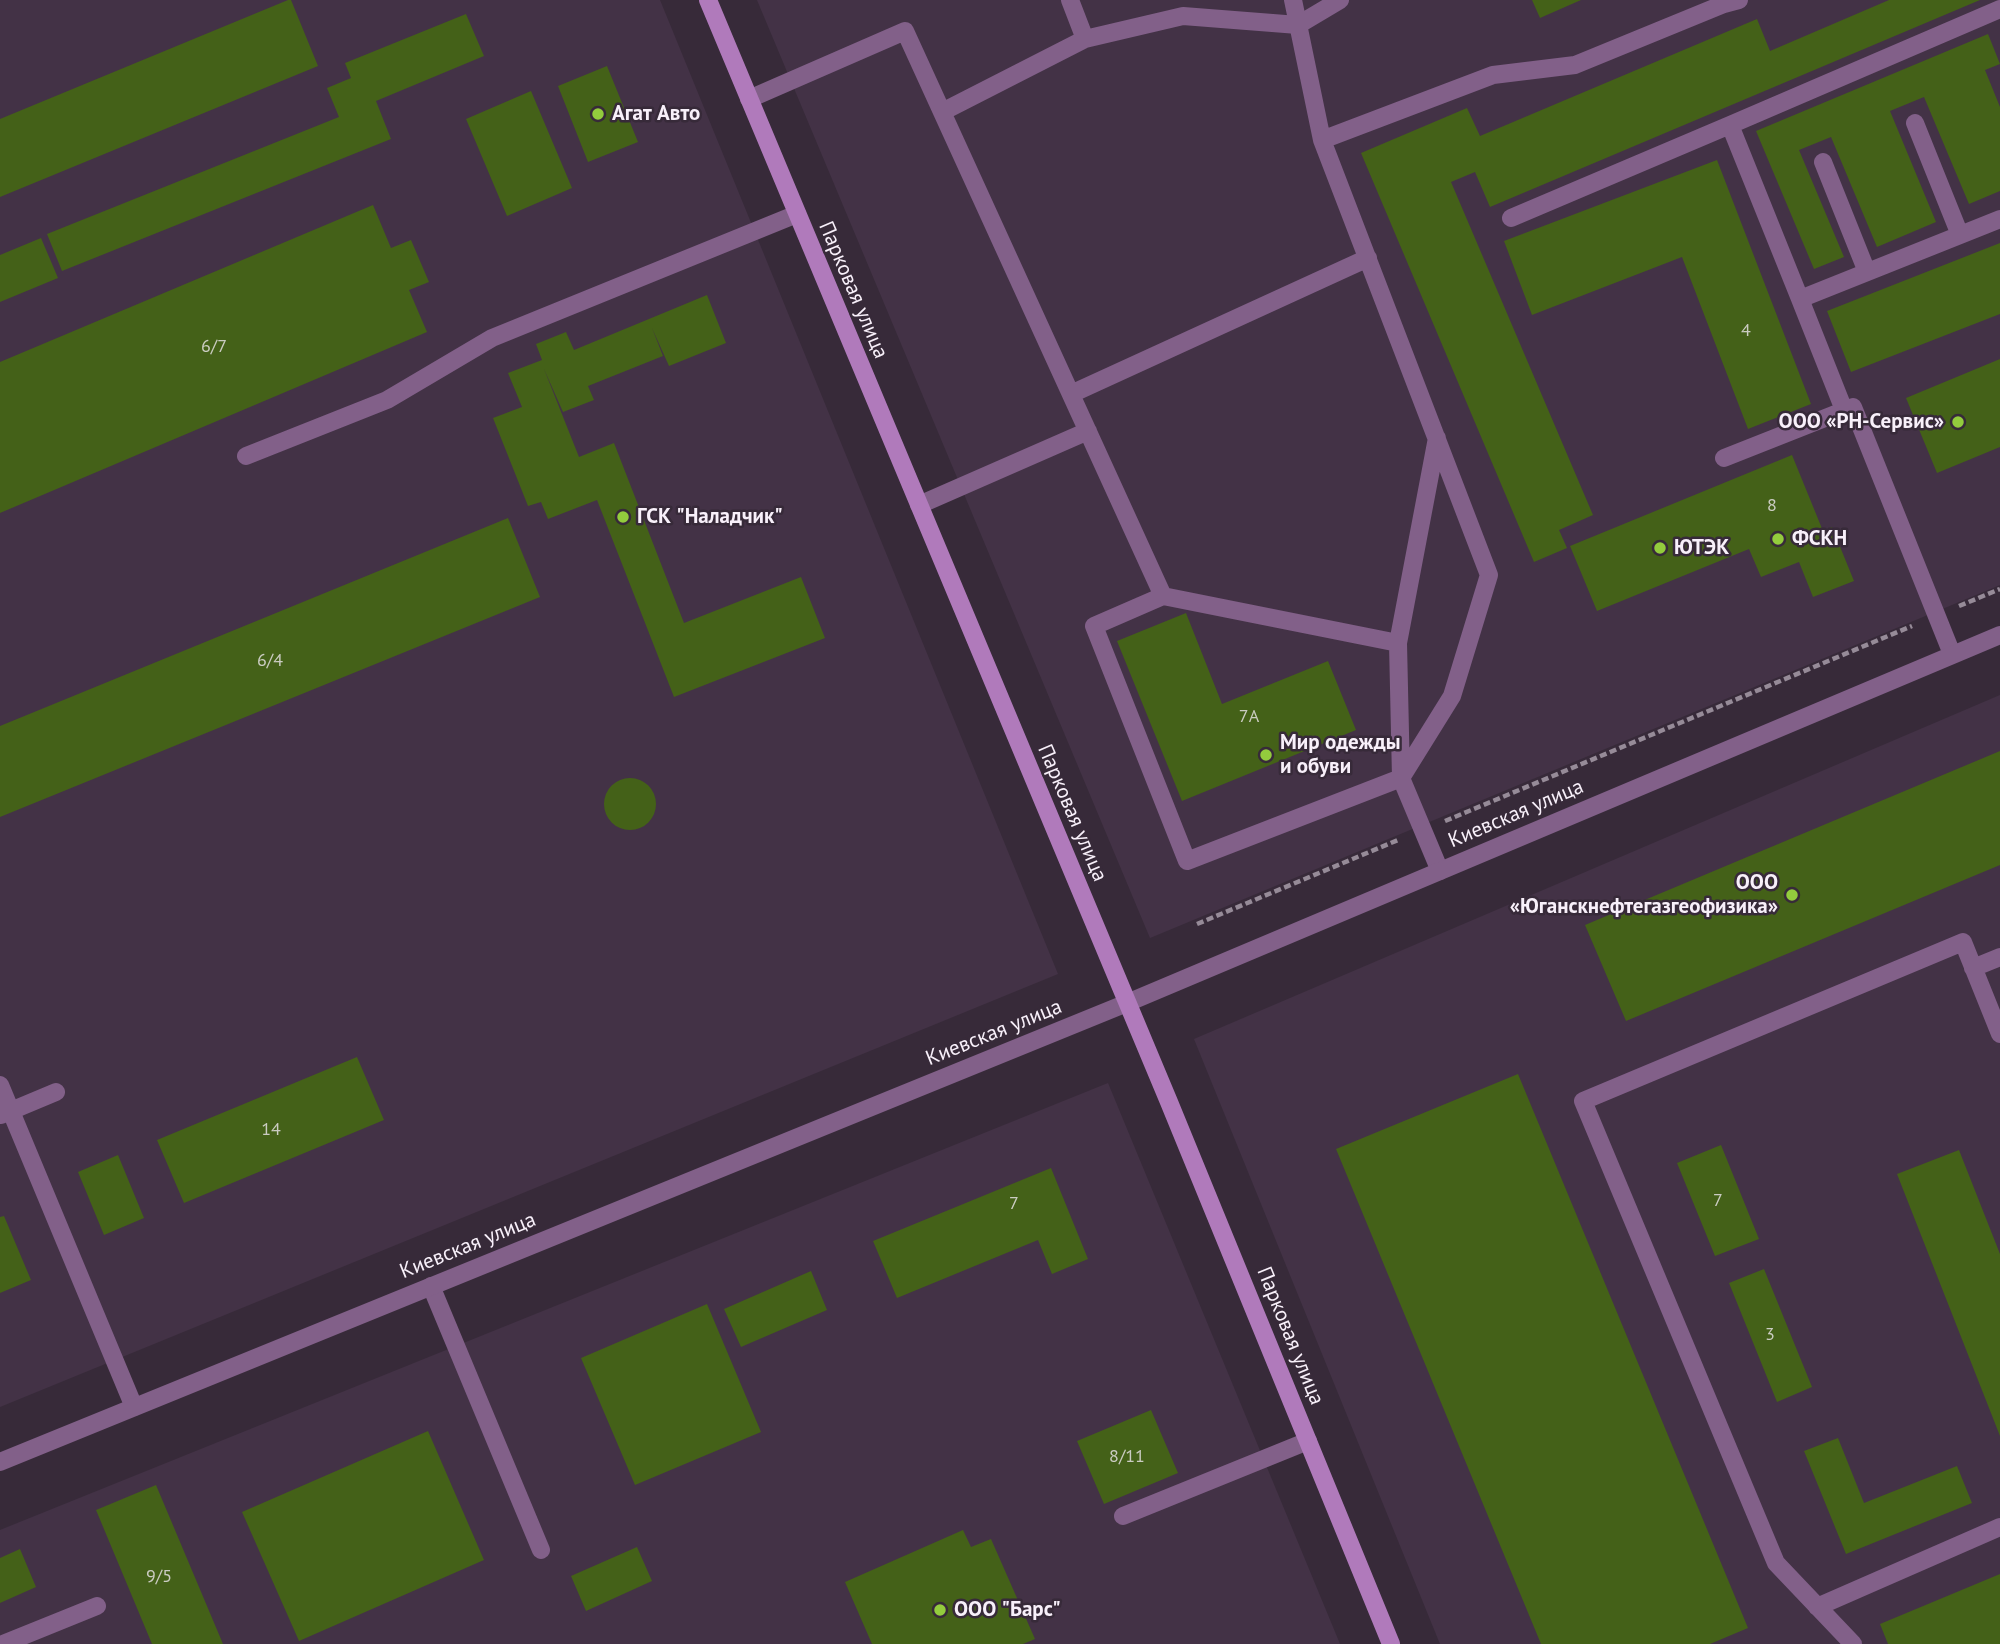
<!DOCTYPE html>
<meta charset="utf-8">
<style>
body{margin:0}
canvas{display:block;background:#372a39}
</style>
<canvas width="2000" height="1644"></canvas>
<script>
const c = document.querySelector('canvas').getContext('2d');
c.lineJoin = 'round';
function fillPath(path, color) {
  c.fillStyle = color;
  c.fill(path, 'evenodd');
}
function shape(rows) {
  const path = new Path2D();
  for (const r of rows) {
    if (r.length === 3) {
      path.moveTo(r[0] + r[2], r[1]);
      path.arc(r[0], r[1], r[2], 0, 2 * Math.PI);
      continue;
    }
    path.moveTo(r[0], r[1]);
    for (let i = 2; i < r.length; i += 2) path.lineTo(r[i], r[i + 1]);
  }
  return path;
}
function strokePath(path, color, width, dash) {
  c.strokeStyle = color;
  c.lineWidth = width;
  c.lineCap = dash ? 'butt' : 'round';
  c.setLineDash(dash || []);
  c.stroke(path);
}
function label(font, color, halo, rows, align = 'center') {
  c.font = font + ' "PT Sans",sans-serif';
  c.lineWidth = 5;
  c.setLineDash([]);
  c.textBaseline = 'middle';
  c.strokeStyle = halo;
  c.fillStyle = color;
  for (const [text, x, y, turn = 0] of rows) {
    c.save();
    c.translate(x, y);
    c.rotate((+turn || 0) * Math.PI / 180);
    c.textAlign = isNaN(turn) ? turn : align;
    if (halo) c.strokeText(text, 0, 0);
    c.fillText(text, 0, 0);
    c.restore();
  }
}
fillPath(shape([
 [0,0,660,0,1058,974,0,1407],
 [757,0,2000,0,2000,585,1150,938],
 [2000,695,2000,1644,1440,1644,1194,1039],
 [1108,1083,1340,1644,0,1644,0,1530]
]), '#433246');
fillPath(shape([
 [288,0,291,0,318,66,0,197,0,119],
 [1532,0,1581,0,1540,18],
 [1889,0,1980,0,1490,207,1475,172,1451,182,1593,515,1559,530,1567,548,1534,562,1361,153,1467,108,1480,136,1757,19,1770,51],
 [466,14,484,56,376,101,391,139,62,271,47,234,339,117,327,88,351,78,345,63],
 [1988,34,2000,64,1985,70,2000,107,2000,191,1969,204,1924,97,1890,111,1936,222,1877,247,1831,137,1799,150,1844,257,1814,269,1756,131],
 [607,66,638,142,588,162,558,86],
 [531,91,572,188,507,216,466,119],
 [1717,160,1811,404,1748,429,1682,257,1532,315,1504,241],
 [373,205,391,248,411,240,429,282,409,290,427,332,0,513,0,362],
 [41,238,58,278,0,302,0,255],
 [2000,243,2000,314,1851,372,1827,311],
 [707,295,726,343,669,366,652,328,663,356,588,386,594,400,563,412,544,369,579,457,614,443,684,623,801,577,825,638,674,697,597,500,548,519,541,502,528,506,493,418,522,407,508,373,542,360,536,344,566,332,574,350],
 [2000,359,2000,447,1937,473,1906,398],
 [1792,455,1823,531,1832,527,1854,581,1813,597,1799,562,1761,577,1749,549,1597,611,1570,546],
 [508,518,540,597,0,817,0,726],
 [1186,613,1222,704,1328,661,1356,730,1182,801,1117,641],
 [2000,751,2000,865,1626,1021,1585,925],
 [630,804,26],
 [357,1057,384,1120,184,1203,157,1140],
 [1518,1074,1748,1628,1710,1644,1541,1644,1336,1149],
 [1721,1145,1759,1239,1715,1256,1677,1163],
 [1959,1150,2000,1254,2000,1436,1897,1174],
 [118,1155,144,1218,104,1235,78,1172],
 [1051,1168,1088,1259,1052,1274,1038,1240,897,1298,873,1241],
 [4,1216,31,1280,0,1293,0,1217],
 [1764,1269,1812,1387,1777,1402,1729,1283],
 [811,1271,827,1310,741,1347,724,1309],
 [707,1304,761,1432,635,1485,581,1358],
 [1151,1410,1178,1473,1104,1504,1077,1441],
 [428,1431,484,1560,299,1641,242,1512],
 [1838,1438,1864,1503,1957,1466,1972,1503,1846,1554,1804,1451],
 [156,1485,223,1644,152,1644,96,1510],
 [963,1530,971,1547,991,1539,1035,1639,1023,1644,872,1644,845,1582],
 [637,1547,652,1581,586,1611,571,1576],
 [20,1549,36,1587,0,1603,0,1558],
 [2000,1574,2000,1644,1888,1644,1880,1624]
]), '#446118');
strokePath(shape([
 [1959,606,2000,589],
 [1445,821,1912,626],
 [1197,924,1398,840]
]), '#968b98', 4.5, [7, 3.5]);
strokePath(shape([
 [1293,0,1322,140,1489,575,1452,696,1401,778,1187,861,1094,626,1163,596,1398,643,1437,438],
 [1085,39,1183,16,1298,25,1340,0],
 [749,99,905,31,1163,596],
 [942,112,1085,39,1070,0],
 [1915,123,1960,235],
 [1322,140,1493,75,1575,65,1724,4,1739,0],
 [1823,162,1867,272],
 [1511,218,1730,125],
 [1800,299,1730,125,2000,9],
 [1071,394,1368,258],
 [1844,410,1800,299,2000,219],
 [246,456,387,400,492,338,797,214],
 [1724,458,1853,407,1952,654],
 [919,505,1088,431],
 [1398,643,1401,778,1440,871],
 [1973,968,2000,957],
 [0,1085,134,1407],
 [1,1115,56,1092],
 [431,1286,541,1550],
 [1123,1516,1308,1441],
 [1817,1607,2000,1527],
 [3,1644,97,1606],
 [1853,1644,1776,1563,1583,1101,1963,942,2000,1034]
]), '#826089', 18);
strokePath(shape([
 [0,1462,1127,1003,2000,635]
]), '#826089', 18);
strokePath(shape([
 [708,0,1169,1102,1391,1644]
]), '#b07abb', 18);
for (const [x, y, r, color] of [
 [598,114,7,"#93cc3d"],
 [1958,422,7,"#93cc3d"],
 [623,517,7,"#93cc3d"],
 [1778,539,7,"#93cc3d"],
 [1660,548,7,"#93cc3d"],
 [1266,755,7,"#93cc3d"],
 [1792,895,7,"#93cc3d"],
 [940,1610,7,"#93cc3d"]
]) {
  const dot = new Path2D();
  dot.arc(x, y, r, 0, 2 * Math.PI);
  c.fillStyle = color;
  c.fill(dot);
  strokePath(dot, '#372a39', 2.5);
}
label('18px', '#cbccc2', null, [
 ["4",1746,331],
 ["6/7",214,347],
 ["8",1772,506],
 ["6/4",270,661],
 ["7А",1249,717],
 ["14",271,1130],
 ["7",1718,1201],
 ["7",1014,1204],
 ["3",1770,1335],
 ["8/11",1127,1457],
 ["9/5",159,1577]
]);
label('bold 21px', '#f8f0fa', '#372a39', [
 ["Агат Авто",612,114],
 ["ООО «РН-Сервис»",1944,422,"right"],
 ["ГСК \"Наладчик\"",637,517],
 ["ФСКН",1792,539],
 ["ЮТЭК",1674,548],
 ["Мир одежды",1280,743],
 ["и обуви",1280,767],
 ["ООО",1778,883,"right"],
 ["«Юганскнефтегазгеофизика»",1778,907,"right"],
 ["ООО \"Барс\"",954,1610]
], 'left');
label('21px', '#f8f0fa', '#372a39', [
 ["Парковая улица",853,290,67],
 ["Парковая улица",1072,813,67],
 ["Киевская улица",1516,814,-23],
 ["Киевская улица",994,1033,-22],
 ["Киевская улица",468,1246,-22],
 ["Парковая улица",1290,1336,68]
]);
</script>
